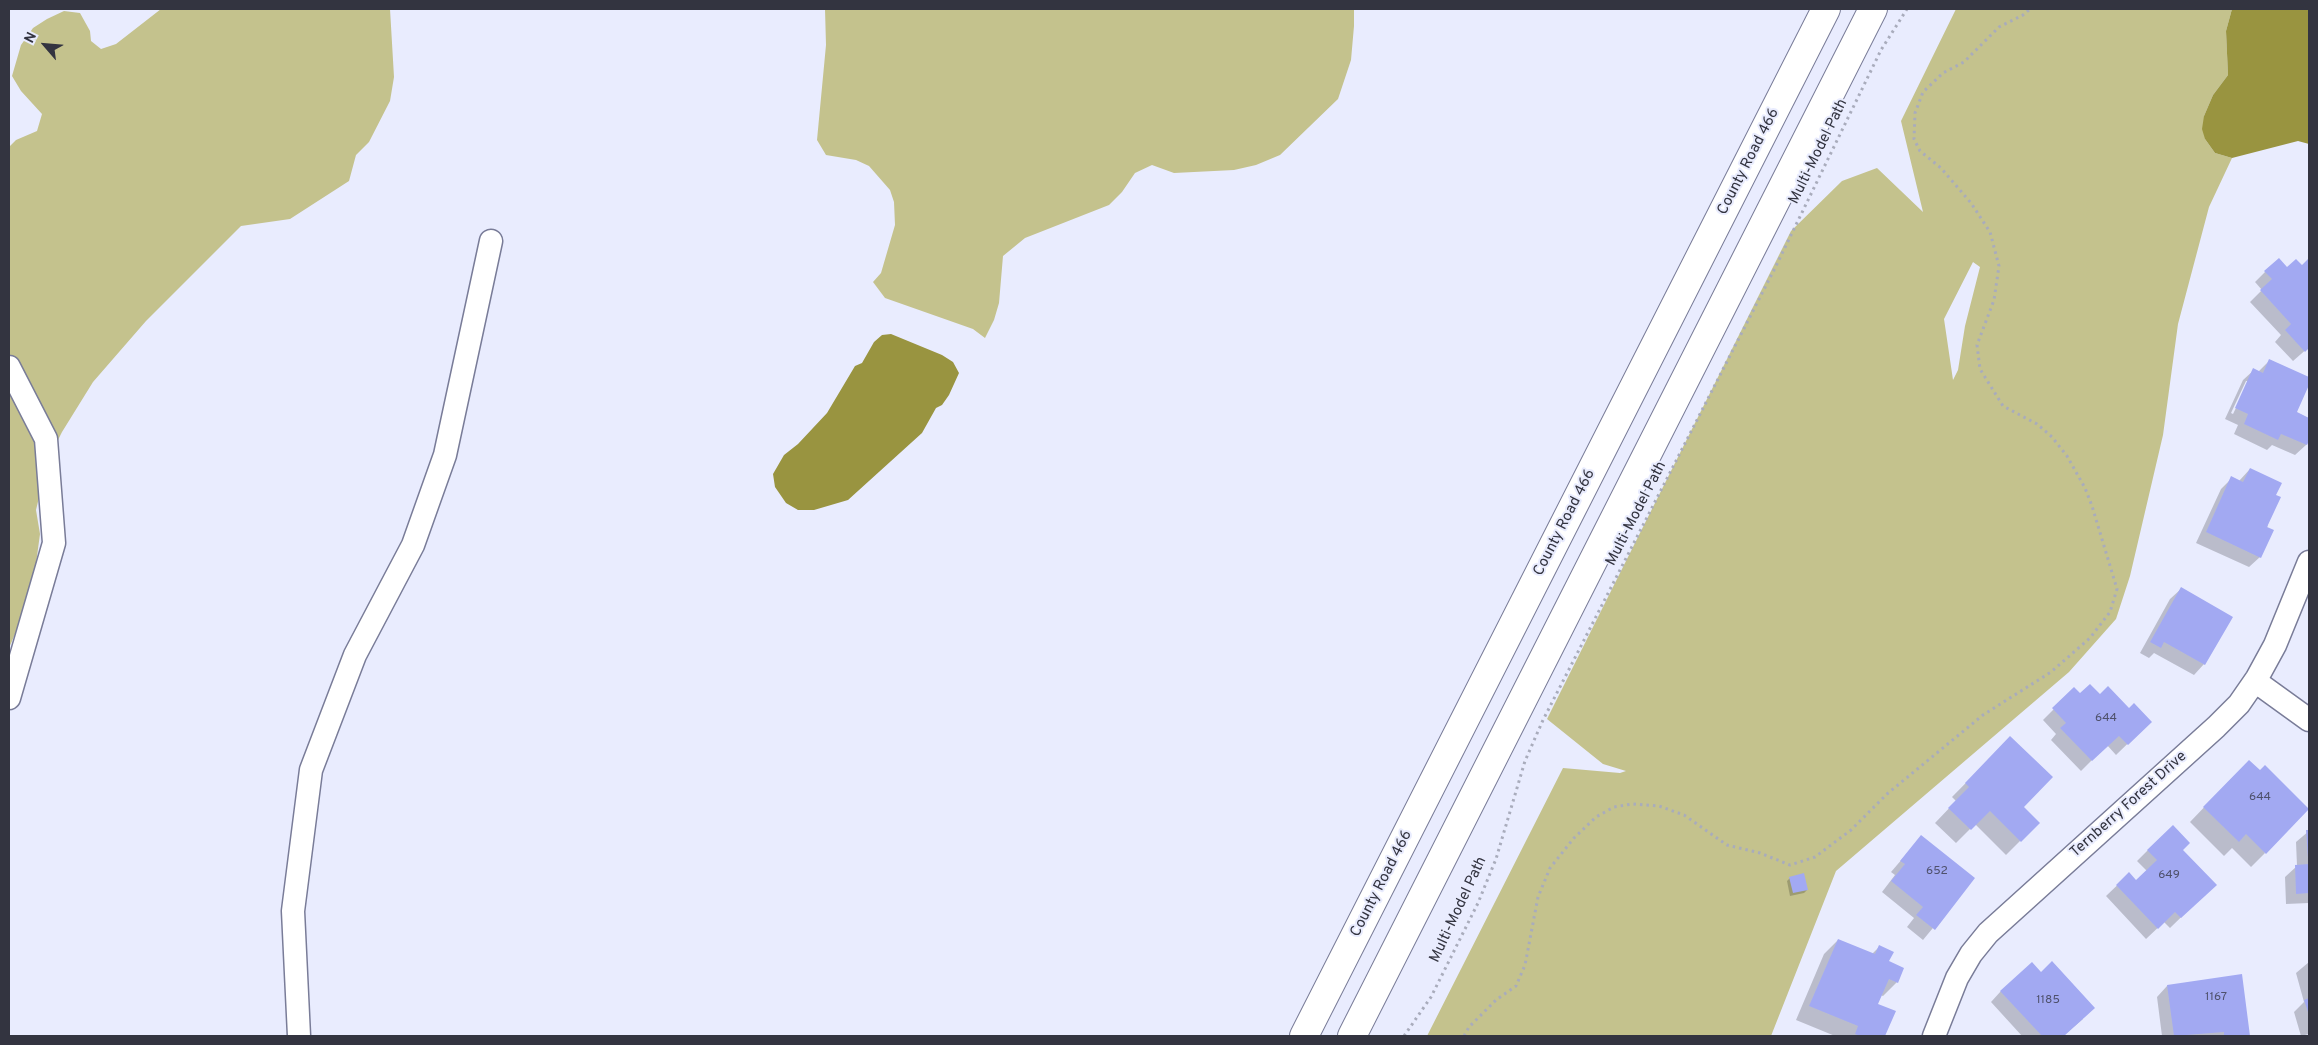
<!DOCTYPE html>
<style>
body{margin:0}
#map{position:relative;width:2318px;height:1045px;overflow:hidden;background:#e9ecfe;font-family:Overpass,sans-serif}
canvas{display:block}
.frame{position:absolute;inset:0;border:10px solid #333440;pointer-events:none}
.north{position:absolute;left:20px;top:20px;width:50px;height:50px;-webkit-text-stroke:4px #e9ecfe;paint-order:stroke;rotate:297deg;font-size:14px;font-weight:700;line-height:20px;text-align:center;color:#333440}
.north::after{content:'';display:block;margin:auto;width:18px;height:22px;background:#333440;clip-path:polygon(50% 0,100% 100%,50% 72%,0 100%)}
</style>
<div id="map">
<canvas width="2318" height="1045"></canvas>
<div class="frame"></div>
<div class="north">N</div>
</div>
<script>
const c = document.querySelector('canvas').getContext('2d');
c.lineJoin = 'round';
function fillPath(path, color) {
  c.fillStyle = color;
  c.fill(path, 'evenodd');
}
function shape(rows) {
  const path = new Path2D();
  for (const r of rows) {
    path.moveTo(r[0], r[1]);
    for (let i = 2; i < r.length; i += 2) path.lineTo(r[i], r[i + 1]);
  }
  return path;
}
function strokePath(path, color, width, dash) {
  c.strokeStyle = color;
  c.lineWidth = width;
  c.lineCap = dash ? 'butt' : 'round';
  c.setLineDash(dash || []);
  c.stroke(path);
}
function label(font, color, halo, rows, align = 'center') {
  c.font = font + ' Overpass,sans-serif';
  c.lineWidth = 4;
  c.setLineDash([]);
  c.textBaseline = 'middle';
  c.strokeStyle = halo;
  c.fillStyle = color;
  for (const [text, x, y, turn = 0] of rows) {
    c.save();
    c.translate(x, y);
    c.rotate((+turn || 0) * Math.PI / 180);
    c.textAlign = isNaN(turn) ? turn : align;
    if (halo) c.strokeText(text, 0, 0);
    c.fillText(text, 0, 0);
    c.restore();
  }
}
fillPath(shape([
 [161,9,390,9,394,77,390,101,369,142,356,155,349,181,290,219,241,226,146,321,93,382,62,432,48,460,36,510,40,534,35,571,27,606,9,648,9,147,16,140,37,131,42,114,21,91,12,76,21,45,33,28,47,19,64,11,80,13,90,31,91,41,101,49,116,44],
 [825,9,1354,9,1354,26,1351,60,1338,99,1280,155,1256,165,1234,170,1174,173,1152,165,1135,173,1122,192,1109,205,1025,238,1003,256,999,303,994,320,985,338,973,329,885,298,873,282,881,273,895,225,894,202,890,190,869,166,856,160,826,155,817,140,826,45],
 [1956,9,2232,9,2226,31,2228,75,2213,95,2204,116,2205,139,2215,153,2232,158,2209,207,2178,324,2163,435,2130,576,2116,619,2069,672,1836,871,1771,1036,1427,1036,1563,768,1620,773,1626,771,1603,764,1547,719,1791,231,1842,181,1877,168,1923,212,1901,121],
 [1973,262,1980,267,1965,326,1958,370,1953,380,1944,319]
]), '#c4c28d');
fillPath(shape([
 [2232,9,2309,9,2309,144,2298,141,2232,158,2215,153,2205,139,2202,129,2204,116,2213,95,2228,75,2226,31],
 [891,334,942,355,953,362,959,373,949,395,942,405,936,408,922,433,848,500,814,510,798,510,786,503,775,487,773,474,784,455,798,444,827,413,855,366,862,363,874,342,882,335]
]), '#999440');
fillPath(shape([
 [2309,260,2309,347,2293,361,2275,342,2281,335,2250,302,2262,290,2255,282,2265,272,2301,267],
 [2270,360,2309,378,2295,413,2309,419,2309,438,2306,445,2295,455,2272,445,2267,450,2234,434,2238,425,2225,419,2243,380,2254,370,2258,372],
 [2246,381,2249,381,2233,414,2231,413],
 [2250,469,2275,495,2260,557,2249,567,2196,543,2221,489,2232,478,2239,481],
 [2181,589,2204,664,2194,675,2154,653,2149,658,2140,653,2170,599],
 [2074,689,2080,695,2100,696,2150,722,2116,755,2107,745,2081,771,2051,740,2056,734,2043,720],
 [2010,738,2022,807,2038,823,2006,855,1975,824,1956,843,1935,823,1956,801,1952,797],
 [2235,775,2265,853,2251,867,2232,848,2224,856,2190,822],
 [2309,831,2309,903,2286,904,2285,877,2297,866,2296,842],
 [1921,837,1974,878,1923,940,1907,927,1914,918,1882,892,1895,875,1891,872],
 [2148,850,2182,850,2204,895,2170,928,2164,922,2146,939,2106,896,2129,874,2136,882,2147,871,2137,861],
 [1790,878,1807,890,1804,893,1790,896,1787,881],
 [1838,940,1872,954,1879,947,1888,962,1897,982,1883,996,1880,995,1876,1004,1894,1012,1884,1036,1835,1036,1796,1020,1824,954],
 [2309,962,2309,1034,2301,1036,2294,1012,2304,1002,2296,973],
 [2041,973,2083,1019,2063,1036,2022,1036,1991,1002,2001,991],
 [2241,976,2249,1036,2162,1036,2157,997,2167,986]
]), '#0003');
fillPath(shape([
 [2279,258,2287,267,2296,259,2302,265,2309,258,2309,348,2305,352,2285,330,2291,324,2260,290,2272,279,2264,271],
 [2269,359,2309,377,2309,385,2297,412,2309,418,2309,441,2307,445,2281,434,2278,440,2244,424,2248,414,2235,408,2253,368,2263,373],
 [2250,468,2282,483,2276,495,2281,497,2267,527,2274,530,2261,558,2206,532,2231,476,2243,482],
 [2181,587,2233,617,2205,665,2164,642,2161,648,2150,642],
 [2090,684,2100,694,2108,686,2129,708,2134,703,2152,722,2128,745,2119,736,2092,761,2060,728,2066,723,2052,708,2074,687,2080,693],
 [2010,736,2053,777,2024,807,2040,823,2021,842,1990,811,1971,830,1948,808,1969,787,1965,783],
 [2249,760,2260,770,2265,765,2309,809,2266,854,2246,834,2239,842,2203,807],
 [2173,825,2190,843,2183,850,2217,885,2181,918,2175,912,2158,929,2116,885,2129,872,2136,880,2157,860,2147,850],
 [2306,830,2309,830,2309,857,2308,858],
 [1921,835,1975,878,1935,930,1916,915,1923,907,1891,881,1905,864,1900,861],
 [2309,864,2309,893,2296,894,2295,865],
 [1804,873,1808,890,1793,893,1789,877],
 [1838,939,1875,954,1879,945,1894,952,1889,961,1904,968,1898,983,1889,979,1878,1004,1896,1011,1885,1036,1860,1036,1855,1034,1858,1026,1809,1006],
 [2052,961,2095,1008,2064,1036,2042,1036,2000,991,2032,962,2041,972],
 [2242,974,2250,1036,2224,1036,2224,1032,2174,1036,2167,985],
 [2309,998,2309,1015,2304,1000]
]), '#a2a9f2');
const minor = shape([
 [9,367,46,439,54,543,9,698],
 [2255,681,2309,720],
 [299,1036,293,911,311,770,355,655,413,545,445,455,491,241],
 [1934,1036,1957,978,1971,954,1988,933,2216,727,2239,704,2257,678,2275,645,2309,562]
]);
const major = shape([
 [1304,1036,1826,9],
 [1352,1036,1873,9]
]);
strokePath(minor, '#797c98', 25);
strokePath(major, '#797c98', 30);
strokePath(shape([
 [1404,1036,1431,997,1478,903,1496,859,1525,761,1543,720,1775,268,1881,50,1907,9],
 [1464,1036,1469,1027,1496,1000,1516,986,1525,965,1538,897,1550,868,1574,838,1596,817,1614,807,1632,804,1659,806,1684,815,1727,845,1760,853,1790,865,1815,857,1851,830,1887,794,1983,715,2051,672,2090,638,2110,612,2117,589,2092,506,2085,488,2067,456,2052,437,2037,424,2003,406,1980,369,1977,345,1994,300,1999,266,1990,232,1971,203,1941,168,1920,151,1914,139,1915,113,1923,92,1943,73,1964,62,1999,27,2023,15,2030,9]
]), '#a9acbc', 3, [2.5, 4]);
strokePath(minor, '#fff', 22);
strokePath(major, '#fff', 28);
label('12px', '#4f516c', null, [
 ["644",2106,719],
 ["644",2260,798],
 ["652",1937,872],
 ["649",2169,876],
 ["1167",2216,998],
 ["1185",2048,1001]
]);
label('15px', '#333440', '#e9ecfe', [
 ["Multi-Model Path",1819,152,-64],
 ["County Road 466",1749,162,-63],
 ["Multi-Model Path",1637,514,-63],
 ["County Road 466",1565,523,-63],
 ["Ternberry Forest Drive",2129,805,-42],
 ["County Road 466",1382,884,-63],
 ["Multi-Model Path",1459,910,-65]
]);
</script>
